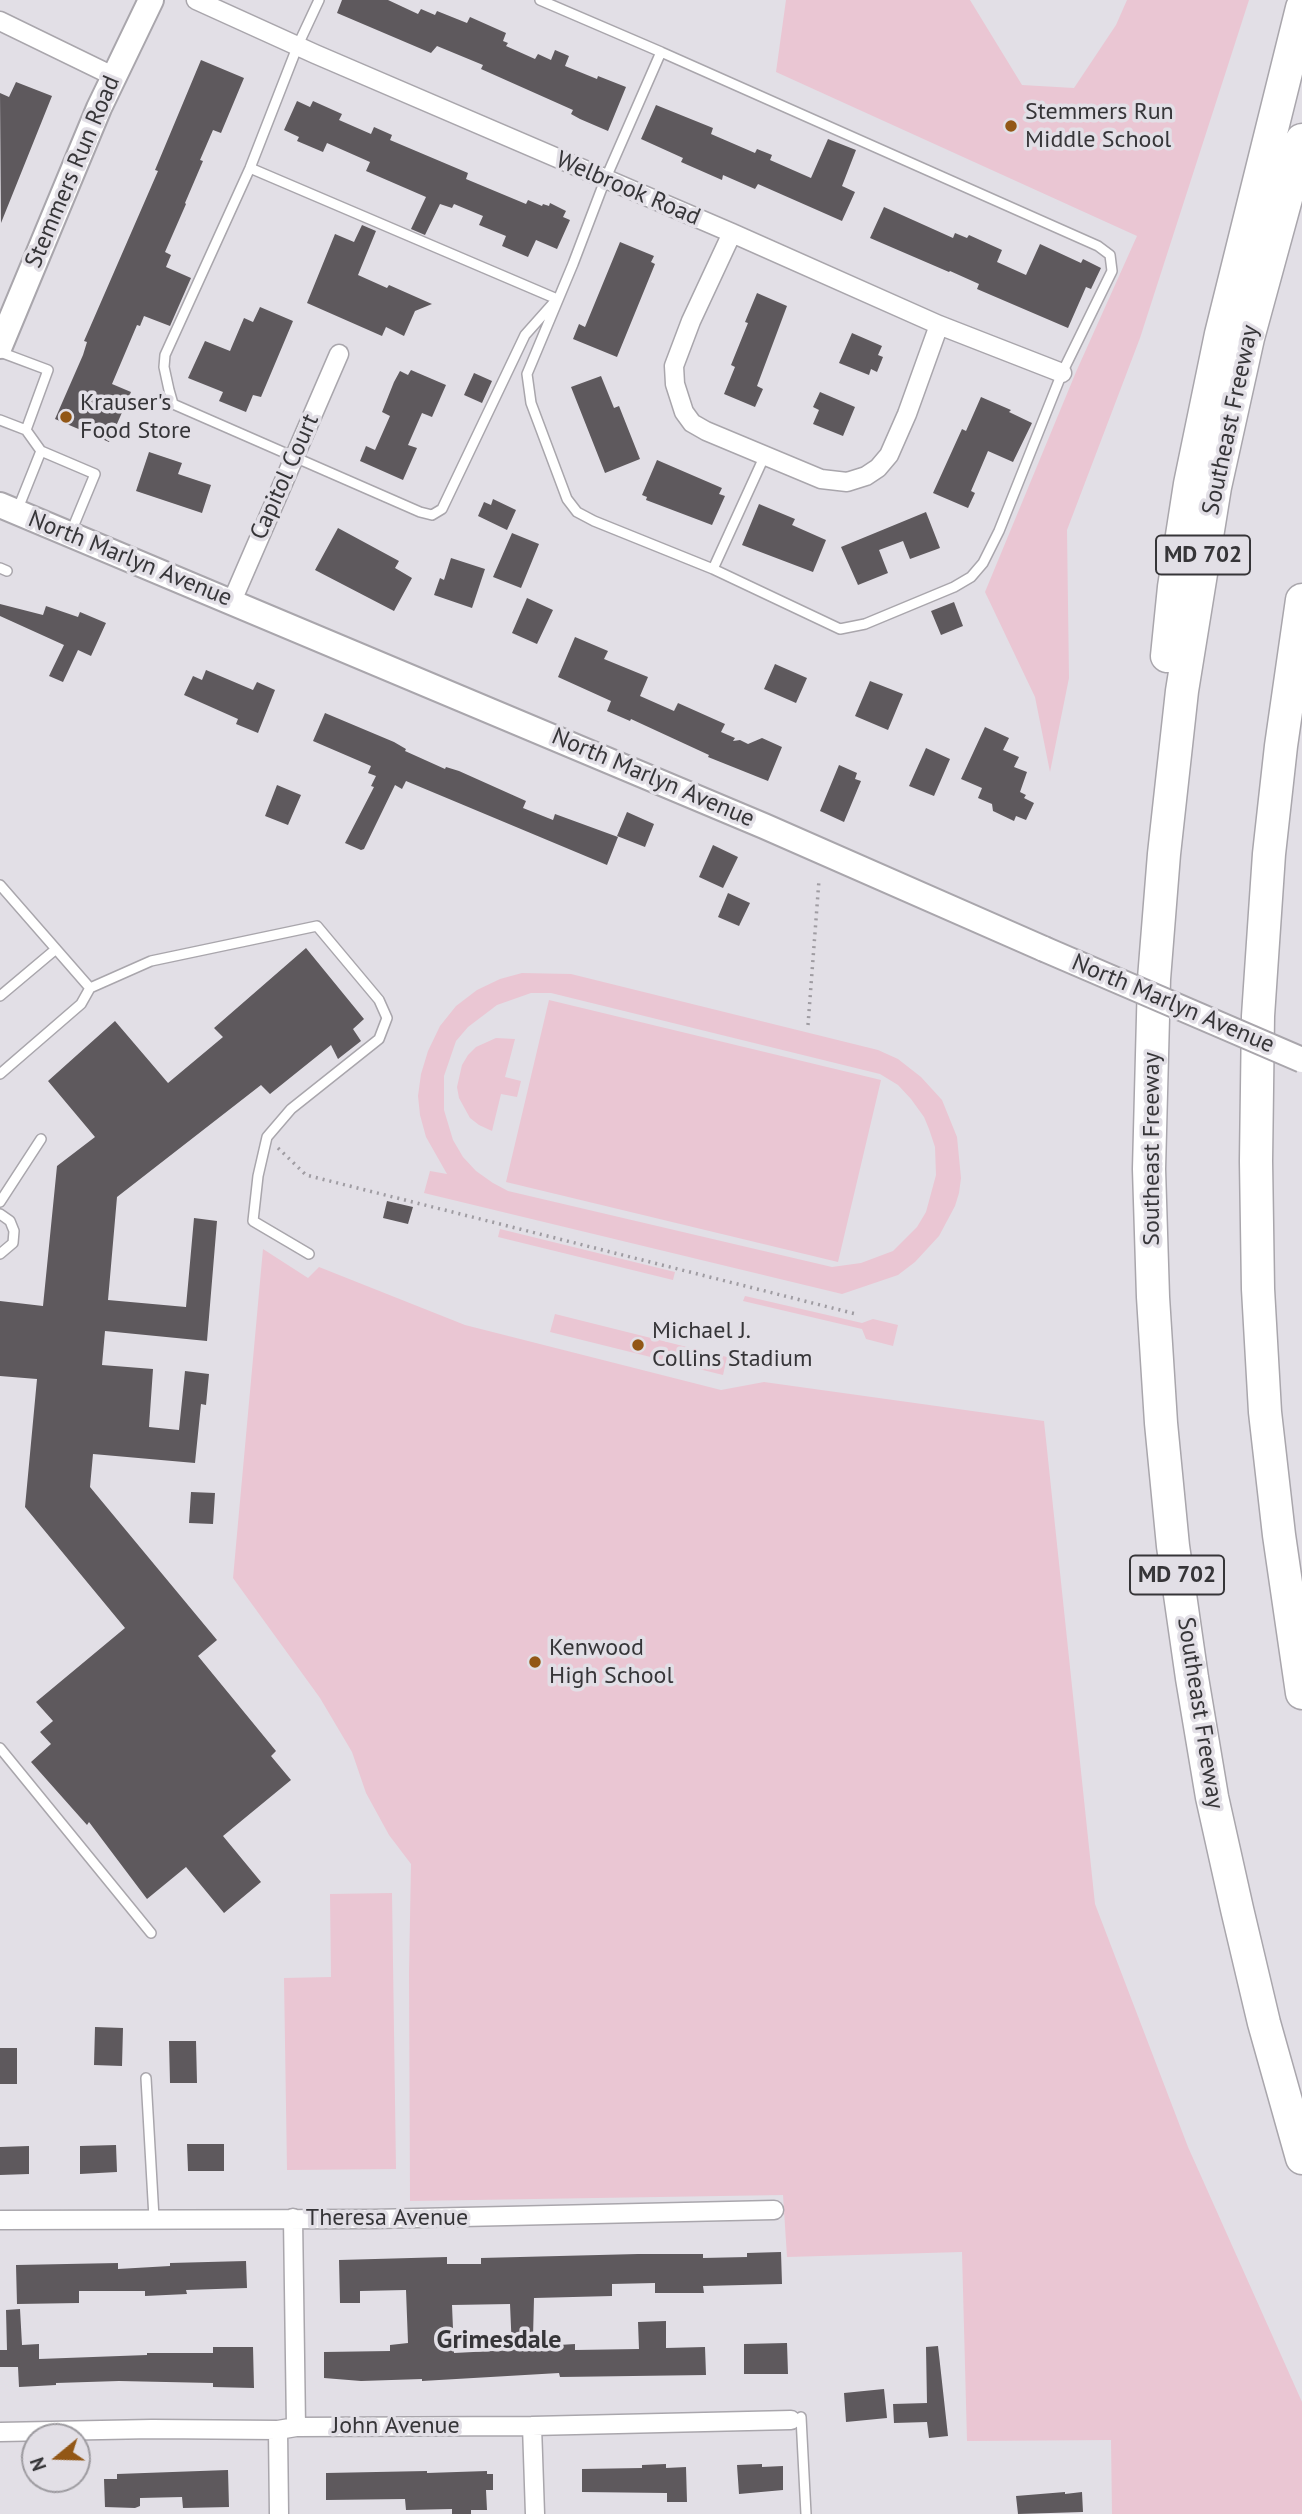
<!DOCTYPE html>
<style>
body{margin:0}
#map{position:relative;width:1302px;height:2514px;overflow:hidden;background:#e2dfe6;font-family:"PT Sans",sans-serif}
canvas{display:block}
.north{position:absolute;left:21px;top:2423px;width:70px;height:70px;box-sizing:border-box;background:#e2dfe6;border:2px solid #9d9ba0;border-radius:50%;rotate:251deg;font-size:19px;font-weight:700;line-height:28px;text-align:center;color:#363538}
.north::after{content:'';display:block;margin:auto;width:24px;height:32px;background:#925716;clip-path:polygon(50% 0,100% 100%,50% 72%,0 100%)}
</style>
<div id="map">
<canvas width="1302" height="2514"></canvas>
<div class="north">N</div>
</div>
<script>
const c = document.querySelector('canvas').getContext('2d');
c.lineJoin = 'round';
function fillPath(path, color) {
  c.fillStyle = color;
  c.fill(path, 'evenodd');
}
function shape(rows) {
  const path = new Path2D();
  for (const r of rows) {
    path.moveTo(r[0], r[1]);
    for (let i = 2; i < r.length; i += 2) path.lineTo(r[i], r[i + 1]);
  }
  return path;
}
function strokePath(path, color, width, dash) {
  c.strokeStyle = color;
  c.lineWidth = width;
  c.lineCap = dash ? 'butt' : 'round';
  c.setLineDash(dash || []);
  c.stroke(path);
}
function label(font, color, halo, rows, align = 'center') {
  c.font = font + ' "PT Sans",sans-serif';
  c.lineWidth = 7;
  c.setLineDash([]);
  c.textBaseline = 'middle';
  c.strokeStyle = halo;
  c.fillStyle = color;
  for (const [text, x, y, turn = 0] of rows) {
    c.save();
    c.translate(x, y);
    c.rotate((+turn || 0) * Math.PI / 180);
    c.textAlign = isNaN(turn) ? turn : align;
    if (halo) c.strokeText(text, 0, 0);
    c.fillText(text, 0, 0);
    c.restore();
  }
}
fillPath(shape([
 [786,0,970,0,1022,85,1074,88,1116,25,1127,0,1249,0,1140,338,1067,530,1069,678,1050,772,1035,697,985,592,1076,372,1137,236,776,72],
 [522,973,571,974,878,1050,898,1059,921,1077,942,1100,957,1137,961,1178,959,1193,955,1206,939,1236,915,1262,898,1275,842,1294,424,1193,430,1171,447,1174,426,1137,420,1115,418,1096,421,1074,428,1051,440,1026,456,1006,477,990,500,979],
 [531,993,551,993,880,1074,898,1085,911,1099,924,1117,929,1129,935,1147,936,1175,926,1212,917,1227,893,1251,861,1263,832,1267,508,1191,493,1183,476,1171,463,1157,453,1140,444,1110,444,1076,456,1041,468,1027,497,1005],
 [549,1000,881,1080,838,1262,506,1182],
 [496,1038,515,1039,505,1077,521,1081,517,1097,501,1094,492,1131,479,1125,470,1118,459,1098,457,1087,462,1065,468,1055,476,1047],
 [500,1229,675,1272,673,1280,498,1237],
 [263,1249,308,1278,319,1267,465,1325,721,1390,764,1382,1044,1421,1095,1904,1188,2147,1302,2402,1302,2514,1112,2514,1111,2440,967,2441,962,2252,787,2257,783,2195,410,2201,409,1973,411,1864,389,1835,366,1793,352,1752,320,1698,233,1578],
 [745,1296,862,1323,873,1319,898,1325,893,1346,866,1339,862,1329,743,1301],
 [555,1314,727,1357,723,1375,550,1332],
 [392,1893,396,2169,287,2170,284,1978,331,1977,330,1894]
]), '#eac6d3');
fillPath(shape([
 [342,0,388,0,418,14,421,9,435,15,437,11,467,23,470,17,506,33,503,41,508,43,506,46,535,59,538,54,551,60,555,50,569,56,565,66,597,79,598,76,626,87,608,131,580,119,571,114,573,110,481,69,483,65,437,46,431,53,337,13],
 [201,60,244,78,221,133,213,130,200,160,203,161,185,203,186,204,165,252,171,255,166,267,191,278,170,326,144,316,140,326,137,325,112,384,131,392,109,442,55,419,83,355,87,342,84,341,158,171,155,170],
 [16,82,52,96,1,223,0,93,9,97],
 [297,101,310,107,313,101,342,114,339,120,371,134,374,127,392,135,390,140,468,173,466,179,526,204,528,200,542,206,543,204,549,206,550,203,566,211,563,217,570,220,557,249,536,240,528,257,502,246,506,236,479,225,483,216,454,204,452,208,440,204,425,235,411,229,426,197,366,171,370,162,327,143,323,152,297,141,299,137,284,130],
 [656,105,713,128,711,134,755,153,757,149,772,155,770,160,811,178,828,139,856,150,842,186,855,192,842,221,758,184,755,189,723,175,722,180,681,162,683,158,641,139],
 [884,207,953,238,955,233,967,238,969,235,1002,250,997,262,1026,275,1040,244,1081,263,1083,259,1101,268,1091,289,1086,287,1068,328,977,289,979,284,950,271,949,272,870,238],
 [362,225,376,231,358,275,387,288,389,285,432,304,415,311,404,336,386,327,382,336,307,303,335,234,354,242],
 [620,242,654,256,651,262,655,264,617,357,573,339,579,324,585,327],
 [757,293,787,306,757,386,763,389,755,407,724,394,735,367,731,365,748,323,745,322],
 [260,307,293,321,261,397,253,395,246,412,219,401,223,392,188,378,205,341,230,351,244,318,253,322],
 [852,333,882,346,878,355,883,357,877,372,871,369,869,375,839,363],
 [411,370,446,385,432,417,422,413,408,445,417,448,403,480,360,461,366,446,375,450,390,416,382,412,394,382,400,371,408,375],
 [474,373,492,381,482,403,464,395],
 [601,376,614,408,619,406,640,459,605,473,571,387],
 [820,392,855,407,843,436,813,424,819,410,813,407],
 [981,397,1011,410,1009,412,1032,423,1013,462,988,451,971,491,975,493,968,508,933,493,962,429,966,431],
 [149,452,182,463,178,474,211,485,202,513,136,491],
 [657,460,722,488,719,494,725,496,712,525,646,500,647,497,642,495],
 [493,499,516,510,507,530,478,516,484,502,491,505],
 [759,504,795,519,792,525,826,540,813,572,742,545],
 [926,512,940,548,910,559,903,541,879,550,888,573,858,585,841,547],
 [338,528,399,561,395,568,412,578,394,611,315,570],
 [512,533,539,544,521,588,493,577],
 [451,558,485,569,472,608,434,595,440,578,444,580],
 [527,598,553,610,537,644,512,633],
 [954,602,963,626,941,635,931,611],
 [0,604,43,615,46,606,78,617,80,612,106,623,91,656,78,650,63,682,49,676,64,645,0,616],
 [575,637,608,651,604,659,648,677,640,696,674,711,678,703,725,724,721,732,735,738,733,741,740,740,748,744,762,738,782,747,768,781,708,757,709,755,631,719,630,721,607,711,611,701,558,677],
 [775,664,807,678,796,703,764,689],
 [206,670,253,690,257,682,275,690,258,733,236,724,238,719,184,695,193,676,202,680],
 [870,681,903,694,888,730,855,716],
 [325,713,394,742,406,749,405,751,445,769,446,767,459,771,526,801,523,808,553,820,555,814,618,837,607,865,406,781,402,789,395,785,364,849,361,850,345,843,374,787,371,786,376,776,368,773,371,766,313,741],
 [985,727,1009,738,1003,750,1019,757,1014,767,1027,772,1020,792,1026,795,1024,798,1034,803,1026,820,1016,816,1014,821,993,811,992,804,978,798,982,788,961,779],
 [926,748,950,759,934,796,909,786],
 [839,765,857,773,855,779,861,781,844,822,820,811],
 [277,785,301,795,288,825,265,816],
 [627,812,654,824,645,847,617,836],
 [713,845,738,857,723,888,699,877],
 [728,893,750,903,739,926,718,917],
 [306,948,364,1019,353,1029,361,1041,338,1059,331,1045,270,1094,261,1085,117,1197,108,1300,186,1307,194,1218,217,1221,207,1341,105,1331,102,1365,153,1369,149,1427,179,1430,185,1371,209,1374,206,1405,201,1404,195,1463,93,1454,90,1487,217,1640,198,1656,276,1751,271,1756,291,1780,223,1836,261,1882,224,1913,186,1867,147,1899,89,1822,87,1825,31,1762,51,1744,40,1732,53,1721,36,1702,125,1628,25,1507,37,1379,0,1376,0,1301,43,1306,57,1166,95,1137,48,1081,115,1021,168,1083,223,1037,214,1028],
 [387,1201,413,1207,408,1224,383,1218],
 [191,1492,215,1493,213,1524,189,1523],
 [95,2027,123,2028,122,2066,94,2065],
 [169,2041,196,2041,197,2083,170,2083],
 [0,2048,17,2048,17,2084,0,2084],
 [187,2144,224,2144,224,2171,188,2171],
 [116,2145,117,2172,80,2174,80,2146],
 [29,2146,29,2174,0,2175,0,2147],
 [781,2252,782,2284,703,2286,704,2293,655,2293,655,2283,612,2284,612,2296,534,2298,533,2337,559,2336,559,2345,575,2344,575,2350,639,2349,638,2322,666,2321,666,2348,705,2347,706,2375,560,2377,559,2373,422,2381,422,2379,361,2381,324,2378,324,2352,390,2351,390,2345,408,2343,406,2290,360,2291,360,2303,340,2303,339,2260,447,2257,447,2264,481,2264,481,2258,638,2254,703,2254,703,2258,747,2257,747,2253],
 [510,2304,512,2350,454,2353,452,2305],
 [246,2261,247,2288,186,2290,187,2294,145,2296,145,2291,79,2291,79,2303,17,2304,16,2265,118,2263,118,2269,170,2266,170,2263],
 [20,2309,22,2345,39,2344,39,2359,147,2355,147,2353,213,2353,213,2347,253,2347,254,2388,213,2387,213,2383,119,2381,56,2383,56,2385,19,2387,18,2367,0,2367,0,2350,7,2350,6,2310],
 [787,2343,788,2374,744,2374,744,2344],
 [938,2346,948,2436,929,2438,927,2422,894,2423,893,2404,927,2403,926,2347],
 [884,2389,887,2418,846,2422,844,2393],
 [666,2464,666,2468,686,2467,687,2502,667,2502,667,2493,582,2492,582,2469,642,2468,642,2465],
 [762,2464,762,2467,783,2466,783,2490,739,2494,737,2465],
 [228,2470,229,2507,183,2508,182,2497,140,2498,140,2506,135,2508,105,2507,104,2479,117,2479,117,2474],
 [427,2471,427,2473,487,2471,487,2474,493,2474,493,2490,486,2490,487,2510,471,2510,471,2514,452,2514,452,2509,406,2510,405,2499,326,2500,326,2473],
 [1065,2492,1065,2494,1082,2492,1083,2512,1018,2514,1016,2496]
]), '#5e595d');
const lane = shape([
 [540,0,661,52],
 [661,52,1098,246,1110,255,1112,271,1062,373,999,531,983,563,971,577,954,587,865,624,840,629,713,569,594,521,577,512,567,499,531,403,527,374,573,264,605,180,661,52],
 [250,168,557,299,525,335,442,509,432,515,420,512,173,404,169,390,164,367,165,355,250,168,298,45,319,0],
 [0,352,48,370,26,430,41,451,95,474,71,532],
 [0,420,26,430],
 [17,511,41,451],
 [0,568,7,571],
 [713,569,765,455],
 [0,885,90,988],
 [0,996,56,949],
 [0,1074,81,1004,90,988,151,961,317,926,379,1000,387,1018,379,1039,291,1109,267,1137,258,1176,253,1221,309,1254],
 [0,1202,41,1139],
 [0,1214,10,1221,14,1231,13,1243,0,1254],
 [0,1748,151,1933],
 [146,2078,154,2218],
 [801,2417,806,2514]
]);
const street = shape([
 [196,0,315,54,732,233,939,325,1062,373],
 [0,21,113,76],
 [732,233,691,321,674,366,675,384,684,412,692,423,706,431,821,479,847,482,866,476,878,468,889,455,907,414,939,325],
 [232,601,339,354],
 [293,2218,296,2427],
 [0,2220,373,2219,774,2210],
 [532,2426,535,2514],
 [278,2430,279,2514],
 [0,2432,152,2429,278,2430,296,2427,532,2426,791,2420]
]);
const secondary = shape([
 [0,346,99,108,151,0],
 [0,505,764,826,1044,949]
]);
const highway = shape([
 [1302,140,1248,338,1215,487,1182,691,1164,854,1154,979,1149,1169,1153,1297,1161,1423,1173,1546,1192,1678,1212,1797,1237,1909,1264,2023,1302,2158],
 [1302,600,1281,746,1269,854,1258,1016,1256,1161,1258,1289,1265,1412,1279,1535,1302,1693],
 [1167,656,1174,587,1190,484,1221,334,1302,8]
]);
strokePath(lane, '#a9a6ac', 12);
strokePath(street, '#a9a6ac', 21);
strokePath(secondary, '#a9a6ac', 28);
strokePath(highway, '#a9a6ac', 35);
strokePath(shape([
 [808,1025,819,880],
 [278,1148,306,1175,856,1314]
]), '#9f9ca2', 3.5, [2, 5]);
strokePath(lane, '#fff', 9);
strokePath(street, '#fff', 18);
strokePath(secondary, '#fff', 24);
strokePath(highway, '#fff', 32);
const secondaryBridge = shape([
 [1044,949,1302,1060]
]);
strokePath(secondaryBridge, '#a9a6ac', 28, []);
strokePath(secondaryBridge, '#fff', 24);
for (const [x, y, r, color] of [
 [1011,126,7,"#925716"],
 [66,417,7,"#925716"],
 [638,1345,7,"#925716"],
 [535,1662,7,"#925716"]
]) {
  const dot = new Path2D();
  dot.arc(x, y, r, 0, 2 * Math.PI);
  c.fillStyle = color;
  c.fill(dot);
  strokePath(dot, '#e2dfe6', 2.5);
}
for (const [x, y, w] of [
 [1203,555,94],
 [1177,1575,94]
]) {
  const box = new Path2D();
  box.roundRect(x - w / 2, y - 19.5, w, 39, 5);
  c.fillStyle = '#e2dfe6';
  c.fill(box);
  strokePath(box, '#363538', 2);
}
label('bold 23px', '#363538', null, [
 ["MD 702",1203,555],
 ["MD 702",1177,1575]
]);
label('24px', '#363538', '#e2dfe6', [
 ["Stemmers Run",1025,112],
 ["Middle School",1025,140],
 ["Krauser's",80,403],
 ["Food Store",80,431],
 ["Michael J.",652,1331],
 ["Collins Stadium",652,1359],
 ["Kenwood",549,1648],
 ["High School",549,1676]
], 'left');
label('24px', '#363538', '#e2dfe6', [
 ["Stemmers Run Road",73,172,-67],
 ["Welbrook Road",628,189,23],
 ["Southeast Freeway",1231,420,-78],
 ["Capitol Court",285,477,-66],
 ["North Marlyn Avenue",130,559,22],
 ["North Marlyn Avenue",653,778,23],
 ["North Marlyn Avenue",1173,1004,23],
 ["Southeast Freeway",1152,1149,-90],
 ["Southeast Freeway",1200,1713,81],
 ["Theresa Avenue",387,2218],
 ["John Avenue",396,2426]
]);
label('bold 26px', '#363538', '#e2dfe6', [
 ["Grimesdale",499,2341]
]);
</script>
